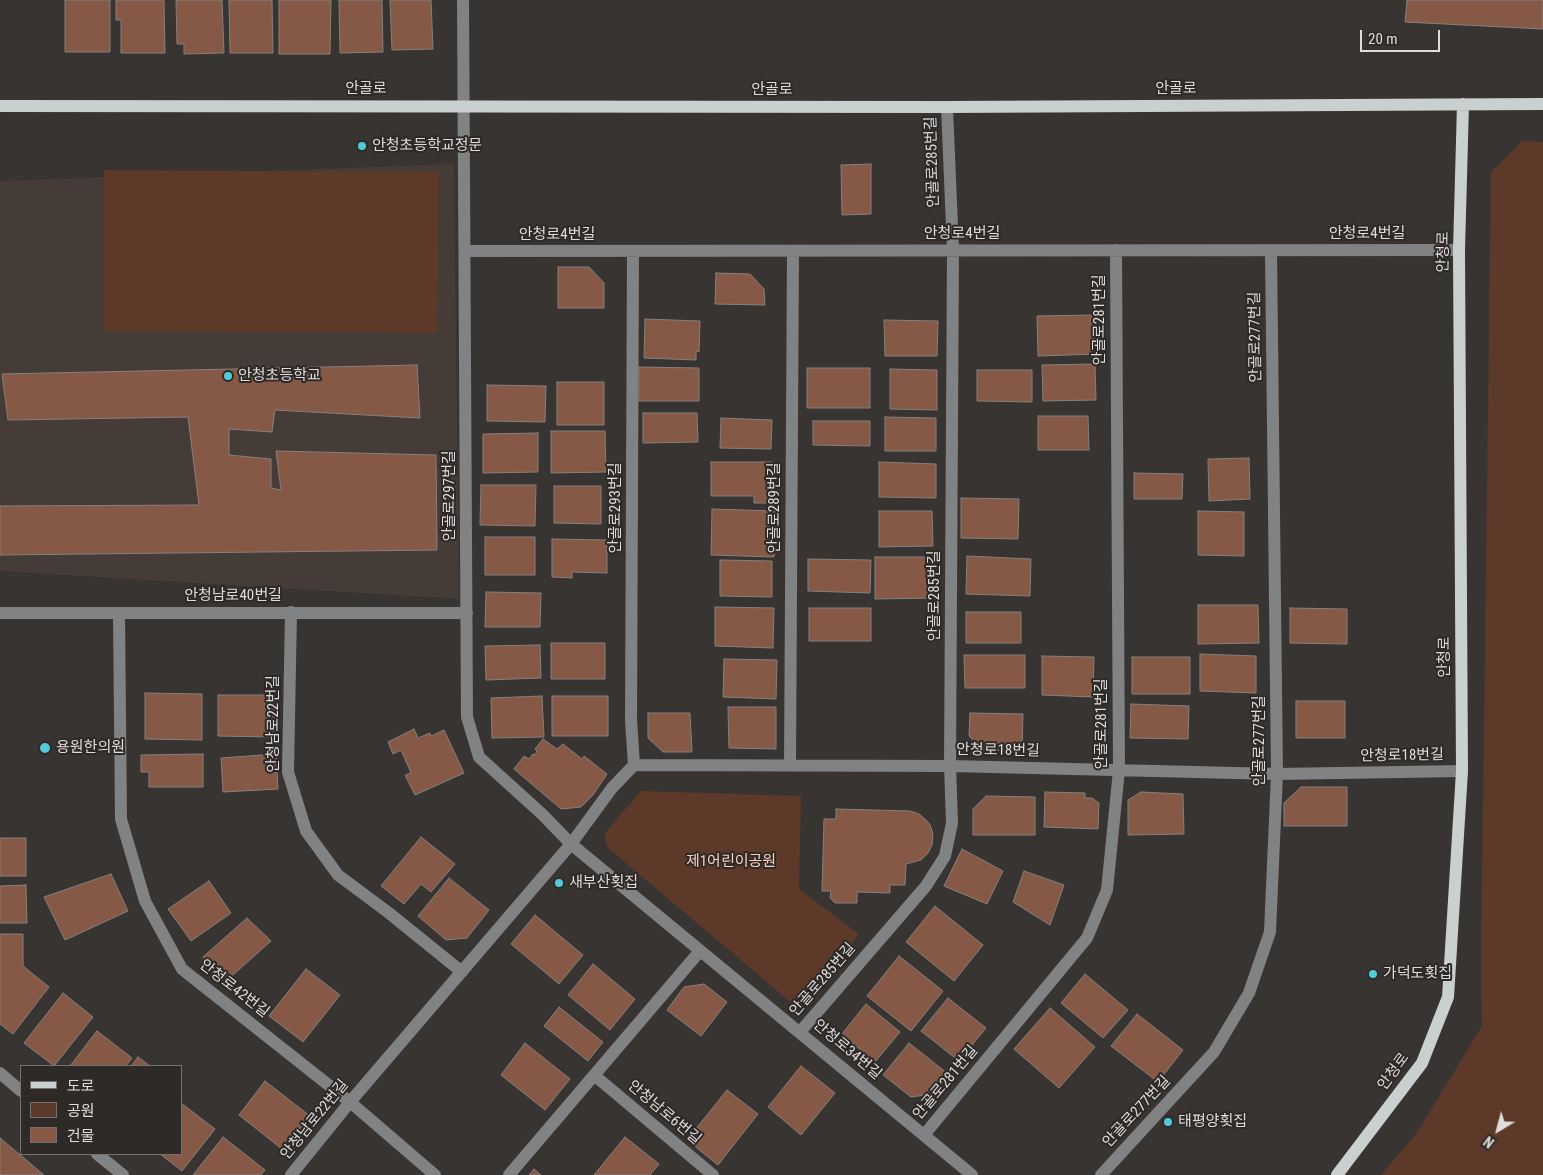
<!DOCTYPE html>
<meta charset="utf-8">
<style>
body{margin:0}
#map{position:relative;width:1543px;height:1175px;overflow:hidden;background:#383432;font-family:"Roboto Condensed","Noto Sans KR",sans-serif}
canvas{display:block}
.legend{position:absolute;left:20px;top:1065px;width:162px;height:90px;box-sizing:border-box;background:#2e2a28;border:1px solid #757170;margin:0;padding:6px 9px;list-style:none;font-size:15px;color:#dfdcdb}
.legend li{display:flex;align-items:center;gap:10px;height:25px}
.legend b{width:25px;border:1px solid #757170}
.north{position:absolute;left:1473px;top:1105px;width:50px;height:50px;-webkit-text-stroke:4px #2e2a28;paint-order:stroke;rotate:217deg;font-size:14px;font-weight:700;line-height:20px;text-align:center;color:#dfdcdb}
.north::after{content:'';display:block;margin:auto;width:18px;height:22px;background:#dfdcdb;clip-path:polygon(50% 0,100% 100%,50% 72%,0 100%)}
.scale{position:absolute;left:1360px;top:30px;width:80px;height:22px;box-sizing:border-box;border:2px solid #dfdcdb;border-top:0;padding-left:6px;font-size:15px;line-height:18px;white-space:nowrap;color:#dfdcdb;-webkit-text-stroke:4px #2e2a28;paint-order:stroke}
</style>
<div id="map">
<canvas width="1543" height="1175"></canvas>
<ul class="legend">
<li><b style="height:6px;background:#cacfd0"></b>도로</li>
<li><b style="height:14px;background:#5c3929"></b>공원</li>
<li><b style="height:14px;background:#855946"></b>건물</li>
</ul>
<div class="north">N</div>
<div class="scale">20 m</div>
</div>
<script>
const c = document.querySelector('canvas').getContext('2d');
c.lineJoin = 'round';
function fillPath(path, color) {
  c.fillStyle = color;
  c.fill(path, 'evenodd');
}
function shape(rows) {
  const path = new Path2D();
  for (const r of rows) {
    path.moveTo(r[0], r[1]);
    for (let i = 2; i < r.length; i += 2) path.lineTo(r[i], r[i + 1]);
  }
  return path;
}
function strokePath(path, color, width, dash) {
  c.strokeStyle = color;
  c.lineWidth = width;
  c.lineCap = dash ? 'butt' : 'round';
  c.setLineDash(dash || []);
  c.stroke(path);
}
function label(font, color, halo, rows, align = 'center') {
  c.font = font + ' "Roboto Condensed","Noto Sans KR",sans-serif';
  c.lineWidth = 4;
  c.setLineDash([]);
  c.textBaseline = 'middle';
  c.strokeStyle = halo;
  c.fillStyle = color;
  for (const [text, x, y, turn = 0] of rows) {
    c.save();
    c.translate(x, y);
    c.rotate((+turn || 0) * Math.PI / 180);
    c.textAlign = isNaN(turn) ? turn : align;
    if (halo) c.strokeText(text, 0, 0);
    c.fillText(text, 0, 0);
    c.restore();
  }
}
fillPath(shape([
 [454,164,459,599,0,571,0,181]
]), '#463c37');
fillPath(shape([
 [1522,141,1543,142,1543,1175,1381,1175,1416,1134,1482,1026,1481,961,1491,172],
 [104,170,439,172,437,333,104,331],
 [641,791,801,796,799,889,859,934,803,1005,794,1005,608,848,604,834]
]), '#5c3929');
const building = shape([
 [65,0,110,0,110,52,65,52,65,0],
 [116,0,164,0,165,53,121,53,121,20,116,20,116,0],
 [176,0,222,0,224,53,184,54,184,44,177,44,176,0],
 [229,0,272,0,273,53,230,53,229,0],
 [279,0,331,0,330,54,279,54,279,0],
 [339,0,382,0,383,52,340,53,339,0],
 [390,0,431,0,433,49,392,50,390,0],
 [1407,0,1543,0,1543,29,1405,22,1407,0],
 [871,164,871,214,842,215,841,165,871,164],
 [558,267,589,267,604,283,604,308,558,308,558,267],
 [716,273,750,274,764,289,765,305,715,304,716,273],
 [1096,315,1098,354,1038,356,1037,316,1096,315],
 [645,319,700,321,699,352,696,351,696,360,644,358,645,319],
 [884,320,938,321,937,356,885,356,884,320],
 [1095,364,1096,400,1043,401,1042,365,1095,364],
 [417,365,420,418,275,410,272,432,229,429,229,455,271,459,271,488,281,490,276,451,436,455,437,550,0,555,0,506,199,505,188,417,8,420,2,374,417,365],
 [639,367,699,368,699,401,639,401,639,367],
 [807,368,870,368,870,408,807,408,807,368],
 [890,369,937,370,937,410,890,409,890,369],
 [977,370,1032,370,1032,402,977,401,977,370],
 [557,382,604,382,604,425,557,425,557,382],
 [487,385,546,386,545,422,487,421,487,385],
 [643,413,697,413,698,442,643,443,643,413],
 [1038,416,1088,416,1089,450,1038,450,1038,416],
 [885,417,936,418,936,451,885,451,885,417],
 [721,418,772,420,771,449,720,448,721,418],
 [813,421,870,421,870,446,813,445,813,421],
 [551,431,605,431,606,472,551,473,551,431],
 [538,433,538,472,483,473,483,434,538,433],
 [1249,458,1250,499,1209,501,1208,459,1249,458],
 [711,462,772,462,772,503,754,503,754,496,711,496,711,462],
 [879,462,936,464,936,498,879,497,879,462],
 [1134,473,1183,474,1182,499,1134,499,1134,473],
 [481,485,536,485,535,526,480,525,481,485],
 [554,486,601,486,601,524,554,523,554,486],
 [961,498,1019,499,1018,539,961,538,961,498],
 [712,509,775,511,774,557,711,555,712,509],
 [879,511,932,511,933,546,879,547,879,511],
 [1198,511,1244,512,1244,556,1198,555,1198,511],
 [485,537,535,537,535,575,485,575,485,537],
 [552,539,607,540,607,573,572,572,572,578,552,577,552,539],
 [967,556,1031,559,1030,596,966,594,967,556],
 [875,557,933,557,934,598,875,599,875,557],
 [808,559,871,560,870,593,808,591,808,559],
 [720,560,772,561,772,597,720,596,720,560],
 [486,592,541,593,540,627,485,627,486,592],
 [1198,605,1258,605,1259,643,1198,644,1198,605],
 [715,607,774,608,773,648,715,646,715,607],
 [809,608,871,608,871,641,809,641,809,608],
 [1290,608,1347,609,1347,644,1290,643,1290,608],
 [966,612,1021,612,1021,643,966,643,966,612],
 [551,643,605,643,605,679,551,679,551,643],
 [540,645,541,678,486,680,485,646,540,645],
 [1200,654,1256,656,1256,693,1200,691,1200,654],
 [964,655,1025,655,1025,688,965,688,964,655],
 [1042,656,1094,657,1093,697,1042,695,1042,656],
 [1132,657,1190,657,1190,694,1132,694,1132,657],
 [724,659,777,660,776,699,723,697,724,659],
 [145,693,202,694,202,740,145,739,145,693],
 [218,695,274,695,274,737,218,736,218,695],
 [542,696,544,737,492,738,491,698,542,696],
 [552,696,608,696,608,736,552,736,552,696],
 [1296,701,1345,701,1345,738,1296,738,1296,701],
 [1131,704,1189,706,1188,739,1130,738,1131,704],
 [728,707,776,707,776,749,729,748,728,707],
 [648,713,690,713,692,752,663,752,648,738,648,713],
 [970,713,1023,714,1022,751,983,750,969,736,970,713],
 [414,729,418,738,430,733,431,736,444,730,464,773,415,795,405,775,411,773,401,750,393,754,388,742,414,729],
 [543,739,557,749,563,744,582,759,584,756,607,774,593,795,581,807,561,809,514,769,524,756,529,759,533,754,535,755,537,751,535,749,543,739],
 [203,754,203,787,149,787,149,772,141,772,141,755,203,754],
 [276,754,278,789,223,792,221,758,276,754],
 [1301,787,1347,787,1347,826,1284,826,1284,803,1301,787],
 [1045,792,1085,793,1085,798,1092,798,1099,803,1098,829,1044,827,1045,792],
 [1141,792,1183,794,1184,834,1128,835,1128,800,1141,792],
 [986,796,1035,797,1035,835,973,835,973,809,986,796],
 [836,809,910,811,919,814,926,820,930,825,933,834,932,845,928,853,921,860,906,864,905,885,890,885,890,893,857,892,857,903,835,903,830,898,831,891,822,891,824,819,836,819,836,809],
 [421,837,455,864,431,892,421,884,404,904,381,886,421,837],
 [0,838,26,838,26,876,0,876,0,838],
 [962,849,1003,871,987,904,944,886,962,849],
 [1024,871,1064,885,1050,925,1013,902,1024,871],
 [111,874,128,911,65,940,44,897,111,874],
 [449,878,489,910,467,938,446,940,418,916,449,878],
 [209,881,231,913,191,941,168,909,209,881],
 [26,885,27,923,0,923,0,886,26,885],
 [935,906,983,945,954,981,906,942,935,906],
 [535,915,583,955,559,984,511,944,535,915],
 [247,918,271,941,225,982,211,972,203,957,247,918],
 [0,934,23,934,23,966,49,987,13,1034,0,1024,0,934],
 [899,956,943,991,911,1031,867,996,899,956],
 [593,964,635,999,610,1030,568,995,593,964],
 [306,969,340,995,303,1042,269,1016,306,969],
 [1085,974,1128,1010,1103,1038,1061,1003,1085,974],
 [704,984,727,1002,701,1036,667,1010,684,987,704,984],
 [63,993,93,1017,54,1066,24,1043,63,993],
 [948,998,986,1028,959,1061,921,1031,948,998],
 [866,1004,900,1032,875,1062,842,1034,866,1004],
 [559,1007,603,1042,588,1061,544,1026,559,1007],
 [1050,1008,1095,1047,1059,1088,1014,1049,1050,1008],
 [1137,1014,1183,1050,1158,1082,1111,1046,1137,1014],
 [97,1031,132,1058,126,1066,70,1066,97,1031],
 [525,1043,570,1079,545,1110,501,1075,525,1043],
 [909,1043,948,1074,932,1094,911,1097,883,1075,909,1043],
 [138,1057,150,1066,131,1066,138,1057],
 [801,1066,835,1093,801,1135,768,1107,801,1066],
 [265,1081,310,1116,283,1150,239,1115,265,1081],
 [727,1090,758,1114,718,1165,687,1140,727,1090],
 [181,1103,215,1129,182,1171,160,1154,181,1154,181,1103],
 [223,1137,265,1170,261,1175,193,1175,223,1137],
 [625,1137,659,1164,650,1175,594,1175,625,1137],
 [0,1138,44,1175,0,1175,0,1138],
 [534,1169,541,1175,529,1175,534,1169]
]);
fillPath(building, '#855946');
strokePath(building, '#85807e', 1);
strokePath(shape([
 [463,0,467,717,479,757,543,815,571,844,972,1175],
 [465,251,1459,250],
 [633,251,631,720,634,765],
 [291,612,288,772,306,831,338,875,389,913,462,972],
 [0,613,467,613],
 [119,613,121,819,145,901,182,969,350,1102,435,1175],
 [790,765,793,251],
 [800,1032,926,886,945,856,952,823,950,766,953,250,947,107],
 [0,1073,21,1091],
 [594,1075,713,1175],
 [924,1135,1087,938,1107,890,1119,770,1116,250],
 [97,1154,123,1175],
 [291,1175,350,1102,571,844,612,788,634,765,950,766,1277,774,1462,771],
 [509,1175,700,951],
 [1101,1175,1214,1052,1249,993,1270,932,1277,774,1271,250]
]), '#808283', 12);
strokePath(shape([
 [0,106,947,107,1543,104],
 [1337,1175,1422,1063,1448,997,1462,771,1459,250,1463,104]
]), '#cacfd0', 12);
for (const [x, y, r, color] of [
 [362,146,5,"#52cbd8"],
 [228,376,5,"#52cbd8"],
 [45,748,6,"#52cbd8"],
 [559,883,5,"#52cbd8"],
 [1373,974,5,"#52cbd8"],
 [1168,1122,5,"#52cbd8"]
]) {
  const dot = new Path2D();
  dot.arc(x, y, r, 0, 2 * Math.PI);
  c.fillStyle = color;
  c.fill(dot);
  strokePath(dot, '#2e2a28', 2);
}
label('15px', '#dfdcdb', '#2e2a28', [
 ["안골로",366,89],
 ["안골로",1176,89],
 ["안골로",772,90],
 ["안골로285번길",933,162,-92],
 ["안청로4번길",962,234],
 ["안청로4번길",1367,234],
 ["안청로4번길",557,235],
 ["안청로",1444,252,-89],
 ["안골로281번길",1100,320,-90],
 ["안골로277번길",1256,337,-91],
 ["안골로297번길",450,496,-90],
 ["안골로293번길",616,508,-90],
 ["안골로289번길",775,508,-90],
 ["안청남로40번길",233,596],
 ["안골로285번길",935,596,-90],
 ["안청로",1445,657,-90],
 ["안청남로22번길",274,724,-90],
 ["안골로281번길",1102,724,-90],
 ["안골로277번길",1260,741,-90],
 ["안청로18번길",998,751,1],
 ["안청로18번길",1402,756,-1],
 ["안골로285번길",823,980,-49],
 ["안청로42번길",234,989,38],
 ["안청로34번길",847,1050,40],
 ["안청로",1394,1072,-54],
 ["안골로281번길",946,1083,-50],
 ["안골로277번길",1137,1112,-47],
 ["안청남로6번길",664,1113,40],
 ["안청남로22번길",315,1120,-51]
]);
label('15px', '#dfdcdb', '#2e2a28', [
 ["안청초등학교정문",372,146],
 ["안청초등학교",238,376],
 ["용원한의원",56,748],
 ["새부산횟집",569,883],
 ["가덕도횟집",1383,974],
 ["태평양횟집",1178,1122]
], 'left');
label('15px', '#fccfbc', '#2e2a28', [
 ["제1어린이공원",731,862]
]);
</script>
